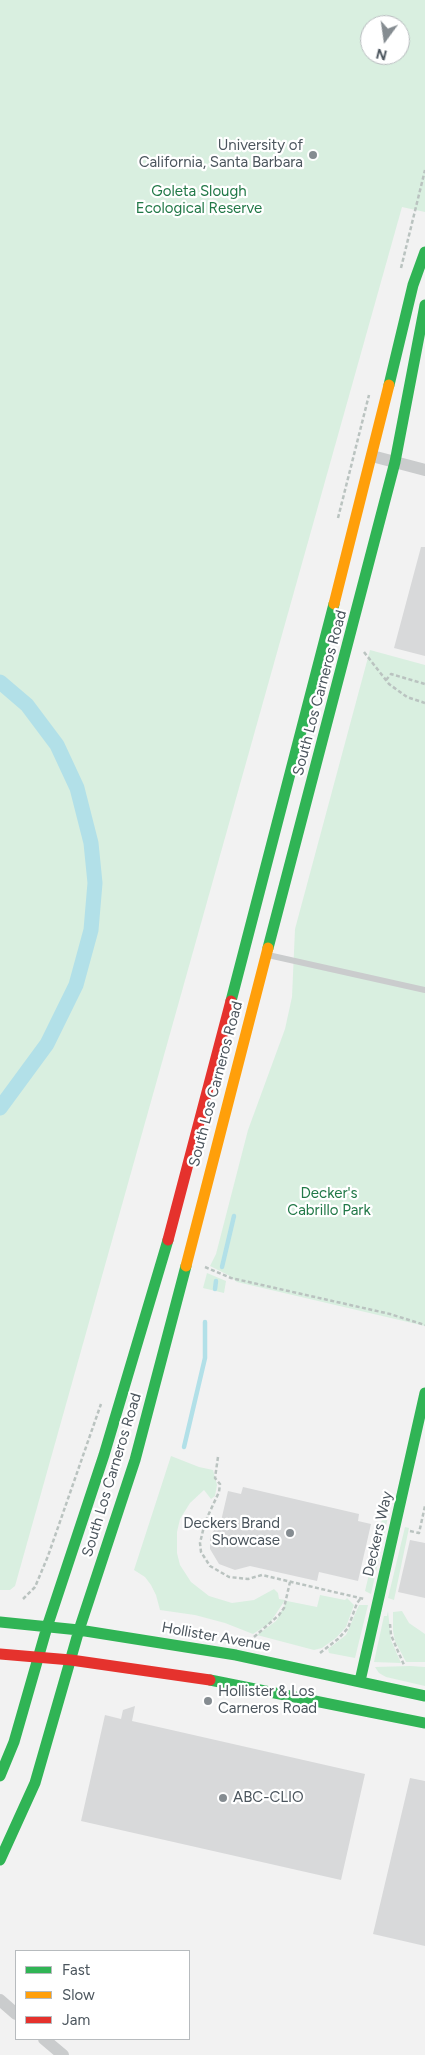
<!DOCTYPE html>
<style>
body{margin:0}
#map{position:relative;width:425px;height:2055px;overflow:hidden;background:#f2f2f2;font-family:Figtree,sans-serif}
canvas{display:block}
.legend{position:absolute;left:15px;top:1950px;width:175px;height:90px;box-sizing:border-box;background:#fff;border:1px solid #b7bbbe;margin:0;padding:6px 9px;list-style:none;font-size:15px;color:#4b555d}
.legend li{display:flex;align-items:center;gap:10px;height:25px}
.legend b{width:25px;border:1px solid #b7bbbe}
.north{position:absolute;left:360px;top:15px;width:50px;height:50px;box-sizing:border-box;background:#fff;border:1px solid #b7bbbe;border-radius:50%;rotate:194deg;font-size:14px;font-weight:700;line-height:20px;text-align:center;color:#4b555d}
.north::after{content:'';display:block;margin:auto;width:18px;height:22px;background:#858c91;clip-path:polygon(50% 0,100% 100%,50% 72%,0 100%)}
</style>
<div id="map">
<canvas width="425" height="2055"></canvas>
<ul class="legend">
<li><b style="height:6px;background:#30b455"></b>Fast</li>
<li><b style="height:6px;background:#ff9f0a"></b>Slow</li>
<li><b style="height:6px;background:#e5322d"></b>Jam</li>
</ul>
<div class="north">N</div>
</div>
<script>
const c = document.querySelector('canvas').getContext('2d');
c.lineJoin = 'round';
function fillPath(path, color) {
  c.fillStyle = color;
  c.fill(path, 'evenodd');
}
function shape(rows) {
  const path = new Path2D();
  for (const r of rows) {
    path.moveTo(r[0], r[1]);
    for (let i = 2; i < r.length; i += 2) path.lineTo(r[i], r[i + 1]);
  }
  return path;
}
function strokePath(path, color, width, dash) {
  c.strokeStyle = color;
  c.lineWidth = width;
  c.lineCap = dash ? 'butt' : 'round';
  c.setLineDash(dash || []);
  c.stroke(path);
}
function label(font, color, halo, rows, align = 'center') {
  c.font = font + ' Figtree,sans-serif';
  c.lineWidth = 4.5;
  c.setLineDash([]);
  c.textBaseline = 'middle';
  c.strokeStyle = halo;
  c.fillStyle = color;
  for (const [text, x, y, turn = 0] of rows) {
    c.save();
    c.translate(x, y);
    c.rotate((+turn || 0) * Math.PI / 180);
    c.textAlign = isNaN(turn) ? turn : align;
    if (halo) c.strokeText(text, 0, 0);
    c.fillText(text, 0, 0);
    c.restore();
  }
}
fillPath(shape([
 [0,0,425,0,425,212,402,207,15,1586,10,1590,0,1590],
 [370,25,400,25,400,55,370,55],
 [370,650,425,665,425,1326,237,1282,228,1275,210,1266,216,1254,248,1130,285,1029,292,997,295,929],
 [207,1273,226,1281,224,1293,203,1288],
 [171,1456,199,1467,213,1470,217,1485,215,1496,211,1499,204,1490,190,1503,180,1519,177,1532,177,1553,180,1565,191,1582,209,1596,232,1603,254,1600,274,1589,278,1593,279,1599,285,1600,270,1623,253,1634,225,1623,195,1615,160,1610,156,1595,151,1585,145,1577,134,1570],
 [387,1498,392,1499,371,1594,365,1591],
 [405,1527,409,1528,394,1600,388,1598],
 [320,1595,345,1600,347,1598,354,1605,346,1627,336,1638,322,1648,314,1650,257,1635,276,1621,287,1601,317,1607],
 [359,1605,368,1605,355,1658,329,1653,328,1649,346,1635],
 [388,1611,391,1640,401,1663,374,1662,384,1616,387,1616],
 [402,1611,409,1623,425,1634,425,1662,406,1662,395,1641,393,1631,393,1612],
 [410,1666,425,1667,425,1686,386,1677,379,1673,375,1667]
]), '#d9efe0');
strokePath(shape([
 [222,1267,234,1216],
 [215,1289,216,1281],
 [184,1447,205,1358,205,1322]
]), '#b2e0e8', 4.5);
strokePath(shape([
 [0,682,27,705,57,745,77,788,91,843,95,883,91,930,76,985,47,1044,0,1108]
]), '#b2e0e8', 15);
fillPath(shape([
 [421,547,425,547,425,656,394,648],
 [243,1487,359,1514,358,1521,371,1524,358,1581,319,1572,317,1581,250,1566,235,1570,219,1564,210,1549,210,1536,221,1521,228,1491,241,1494],
 [410,1540,425,1543,425,1598,398,1592],
 [135,1706,132,1721,365,1774,341,1880,81,1821,105,1715,121,1719,123,1710],
 [410,1778,425,1781,425,1946,373,1934]
]), '#d8d9da');
strokePath(shape([
 [401,268,425,170],
 [338,518,369,395],
 [364,652,389,684,407,697,425,703],
 [386,680,391,674,425,684],
 [205,1267,231,1278,390,1314,425,1325],
 [218,1457,215,1478,220,1484,219,1492,205,1522,200,1543,201,1552,210,1566,229,1577,248,1579,262,1575,364,1599],
 [410,1531,419,1533,425,1506],
 [23,1599,35,1587,48,1556,101,1404],
 [390,1624,391,1635,404,1665],
 [254,1637,279,1615,284,1608,290,1582],
 [320,1653,338,1639,348,1628,357,1603,361,1598]
]), '#bac3c0', 2.5, [4, 2.5]);
strokePath(shape([
 [268,955,425,990]
]), '#cacccd', 6);
strokePath(shape([
 [372,456,425,470],
 [0,2000,16,2014],
 [44,2039,63,2055]
]), '#cacccd', 12);
strokePath(shape([
 [389,385,413,285,425,252],
 [268,948,395,462,425,305],
 [231,1001,334,604],
 [0,1622,79,1630,236,1655,425,1696],
 [210,1680,425,1723],
 [360,1681,425,1393],
 [0,1776,14,1742,47,1627,104,1455,168,1240],
 [0,1860,35,1783,79,1630,135,1460,186,1266]
]), '#30b455', 11);
strokePath(shape([
 [334,604,389,385],
 [186,1266,268,948]
]), '#ff9f0a', 11);
strokePath(shape([
 [168,1240,231,1001],
 [0,1654,71,1660,210,1680]
]), '#e5322d', 11);
for (const [x, y, r, color] of [
 [313,155,5,"#858c91"],
 [290,1533,5,"#858c91"],
 [208,1701,5,"#858c91"],
 [223,1798,5,"#858c91"]
]) {
  const dot = new Path2D();
  dot.arc(x, y, r, 0, 2 * Math.PI);
  c.fillStyle = color;
  c.fill(dot);
  strokePath(dot, '#fff', 2);
}
label('15px', '#4b555d', '#fff', [
 ["University of",303,146],
 ["California, Santa Barbara",303,163],
 ["Deckers Brand",280,1524],
 ["Showcase",280,1541],
 ["Hollister & Los",218,1692,"left"],
 ["Carneros Road",218,1709,"left"],
 ["ABC-CLIO",233,1798,"left"]
], 'right');
label('15px', '#217847', '#fff', [
 ["Goleta Slough",199,192],
 ["Ecological Reserve",199,209],
 ["Decker's",329,1194],
 ["Cabrillo Park",329,1211]
]);
label('15px', '#4b555d', '#fff', [
 ["South Los Carneros Road",320,693,-75],
 ["South Los Carneros Road",216,1084,-75],
 ["South Los Carneros Road",112,1475,-73],
 ["Deckers Way",378,1534,-77],
 ["Hollister Avenue",216,1637,10]
]);
</script>
